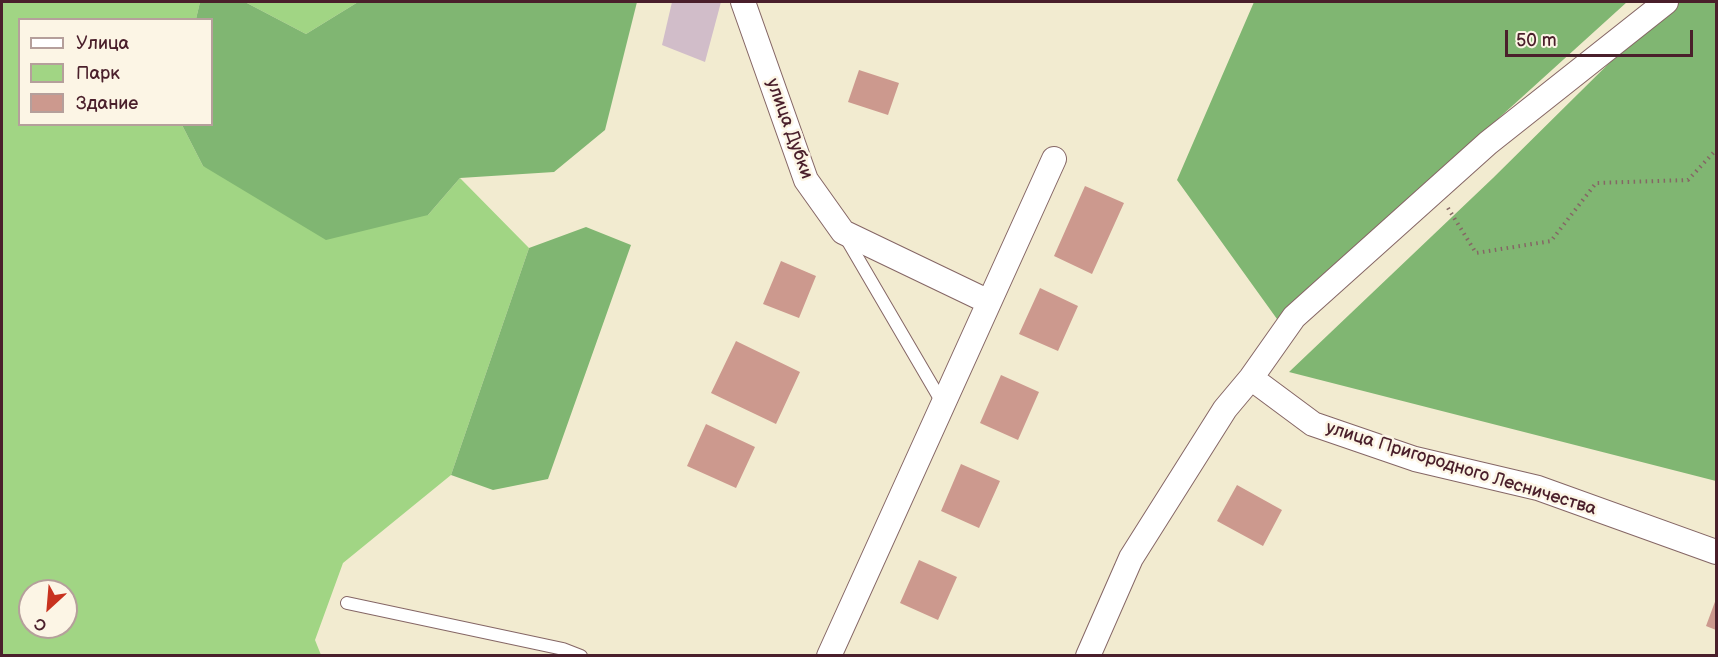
<!DOCTYPE html>
<meta charset="utf-8">
<style>
body{margin:0}
#map{position:relative;width:1718px;height:657px;overflow:hidden;background:#f2ebd0;font-family:"Balsamiq Sans",sans-serif}
canvas{display:block}
.frame{position:absolute;inset:0;border:3px solid #4a1f2b;pointer-events:none}
.legend{position:absolute;left:18px;top:18px;width:195px;height:108px;box-sizing:border-box;background:#fcf5e5;border:2px solid #b59f9b;margin:0;padding:8px 10px;list-style:none;font-size:18px;color:#4a1f2b}
.legend li{display:flex;align-items:center;gap:12px;height:30px}
.legend b{width:30px;border:2px solid #b59f9b}
.north{position:absolute;left:18px;top:579px;width:60px;height:60px;box-sizing:border-box;background:#fcf5e5;border:2px solid #b59f9b;border-radius:50%;rotate:206deg;font-size:16px;font-weight:700;line-height:24px;text-align:center;color:#4a1f2b}
.north::after{content:'';display:block;margin:auto;width:21px;height:27px;background:#c8321e;clip-path:polygon(50% 0,100% 100%,50% 72%,0 100%)}
.scale{position:absolute;left:1505px;top:30px;width:188px;height:27px;box-sizing:border-box;border:3px solid #4a1f2b;border-top:0;padding-left:8px;font-size:18px;line-height:21px;white-space:nowrap;color:#4a1f2b;-webkit-text-stroke:4px #fcf5e5;paint-order:stroke}
</style>
<div id="map">
<canvas width="1718" height="657"></canvas>
<div class="frame"></div>
<ul class="legend">
<li><b style="height:8px;background:#fff"></b>Улица</li>
<li><b style="height:16px;background:#a1d584"></b>Парк</li>
<li><b style="height:16px;background:#cc998e"></b>Здание</li>
</ul>
<div class="north">С</div>
<div class="scale">50 m</div>
</div>
<script>
const c = document.querySelector('canvas').getContext('2d');
c.lineJoin = 'round';
function fillPath(path, color) {
  c.fillStyle = color;
  c.fill(path, 'evenodd');
}
function shape(rows) {
  const path = new Path2D();
  for (const r of rows) {
    path.moveTo(r[0], r[1]);
    for (let i = 2; i < r.length; i += 2) path.lineTo(r[i], r[i + 1]);
  }
  return path;
}
function strokePath(path, color, width, dash) {
  c.strokeStyle = color;
  c.lineWidth = width;
  c.lineCap = dash ? 'butt' : 'round';
  c.setLineDash(dash || []);
  c.stroke(path);
}
function label(font, color, halo, rows, align = 'center') {
  c.font = font + ' "Balsamiq Sans",sans-serif';
  c.lineWidth = 5;
  c.setLineDash([]);
  c.textBaseline = 'middle';
  c.strokeStyle = halo;
  c.fillStyle = color;
  for (const [text, x, y, turn = 0] of rows) {
    c.save();
    c.translate(x, y);
    c.rotate((+turn || 0) * Math.PI / 180);
    c.textAlign = isNaN(turn) ? turn : align;
    if (halo) c.strokeText(text, 0, 0);
    c.fillText(text, 0, 0);
    c.restore();
  }
}
fillPath(shape([
 [672,2,721,2,705,62,662,45]
]), '#d1bdc9');
fillPath(shape([
 [2,2,200,2,196,19,20,20,20,124,182,125,203,166,428,215,460,178,529,248,451,475,343,563,315,640,321,655,2,655],
 [30,591,66,591,66,627,30,627],
 [245,2,358,2,306,34]
]), '#a1d584');
fillPath(shape([
 [200,2,245,2,306,34,358,2,637,2,605,130,554,172,460,178,428,215,326,240,203,166,182,125,212,124,212,20,196,19],
 [1254,2,1627,2,1277,319,1177,180],
 [1674,2,1716,2,1716,481,1289,372,1493,178,1667,6],
 [586,227,631,245,548,479,493,490,451,475,529,248]
]), '#80b672');
fillPath(shape([
 [859,70,899,83,888,115,848,102],
 [1085,186,1124,203,1092,274,1054,256],
 [781,261,816,276,799,318,763,304],
 [1040,288,1078,306,1058,351,1019,334],
 [736,341,800,372,776,424,711,393],
 [1001,375,1039,392,1018,440,980,423],
 [706,424,755,447,736,488,687,466],
 [961,464,1000,481,979,528,941,511],
 [1237,485,1282,510,1263,546,1217,521],
 [919,560,957,577,938,620,900,603],
 [1716,599,1716,630,1706,626]
]), '#cc998e');
const service = shape([
 [846,238,943,404],
 [347,603,563,649,581,656]
]);
const minor = shape([
 [743,2,806,180,843,232,989,302],
 [1251,378,1313,424,1415,459,1538,488,1716,552],
 [829,656,1054,159],
 [1088,656,1131,558,1225,409,1251,378,1294,317,1488,143,1666,2]
]);
strokePath(service, '#856665', 14);
strokePath(minor, '#856665', 26);
strokePath(shape([
 [1448,208,1476,253,1551,241,1596,183,1688,180,1716,150]
]), '#856665', 4, [1.5, 4.5]);
strokePath(service, '#fff', 12);
strokePath(minor, '#fff', 24);
label('18px', '#4a1f2b', '#fcf5e5', [
 ["улица Дубки",789,129,70],
 ["улица Пригородного Лесничества",1461,469,17]
]);
</script>
